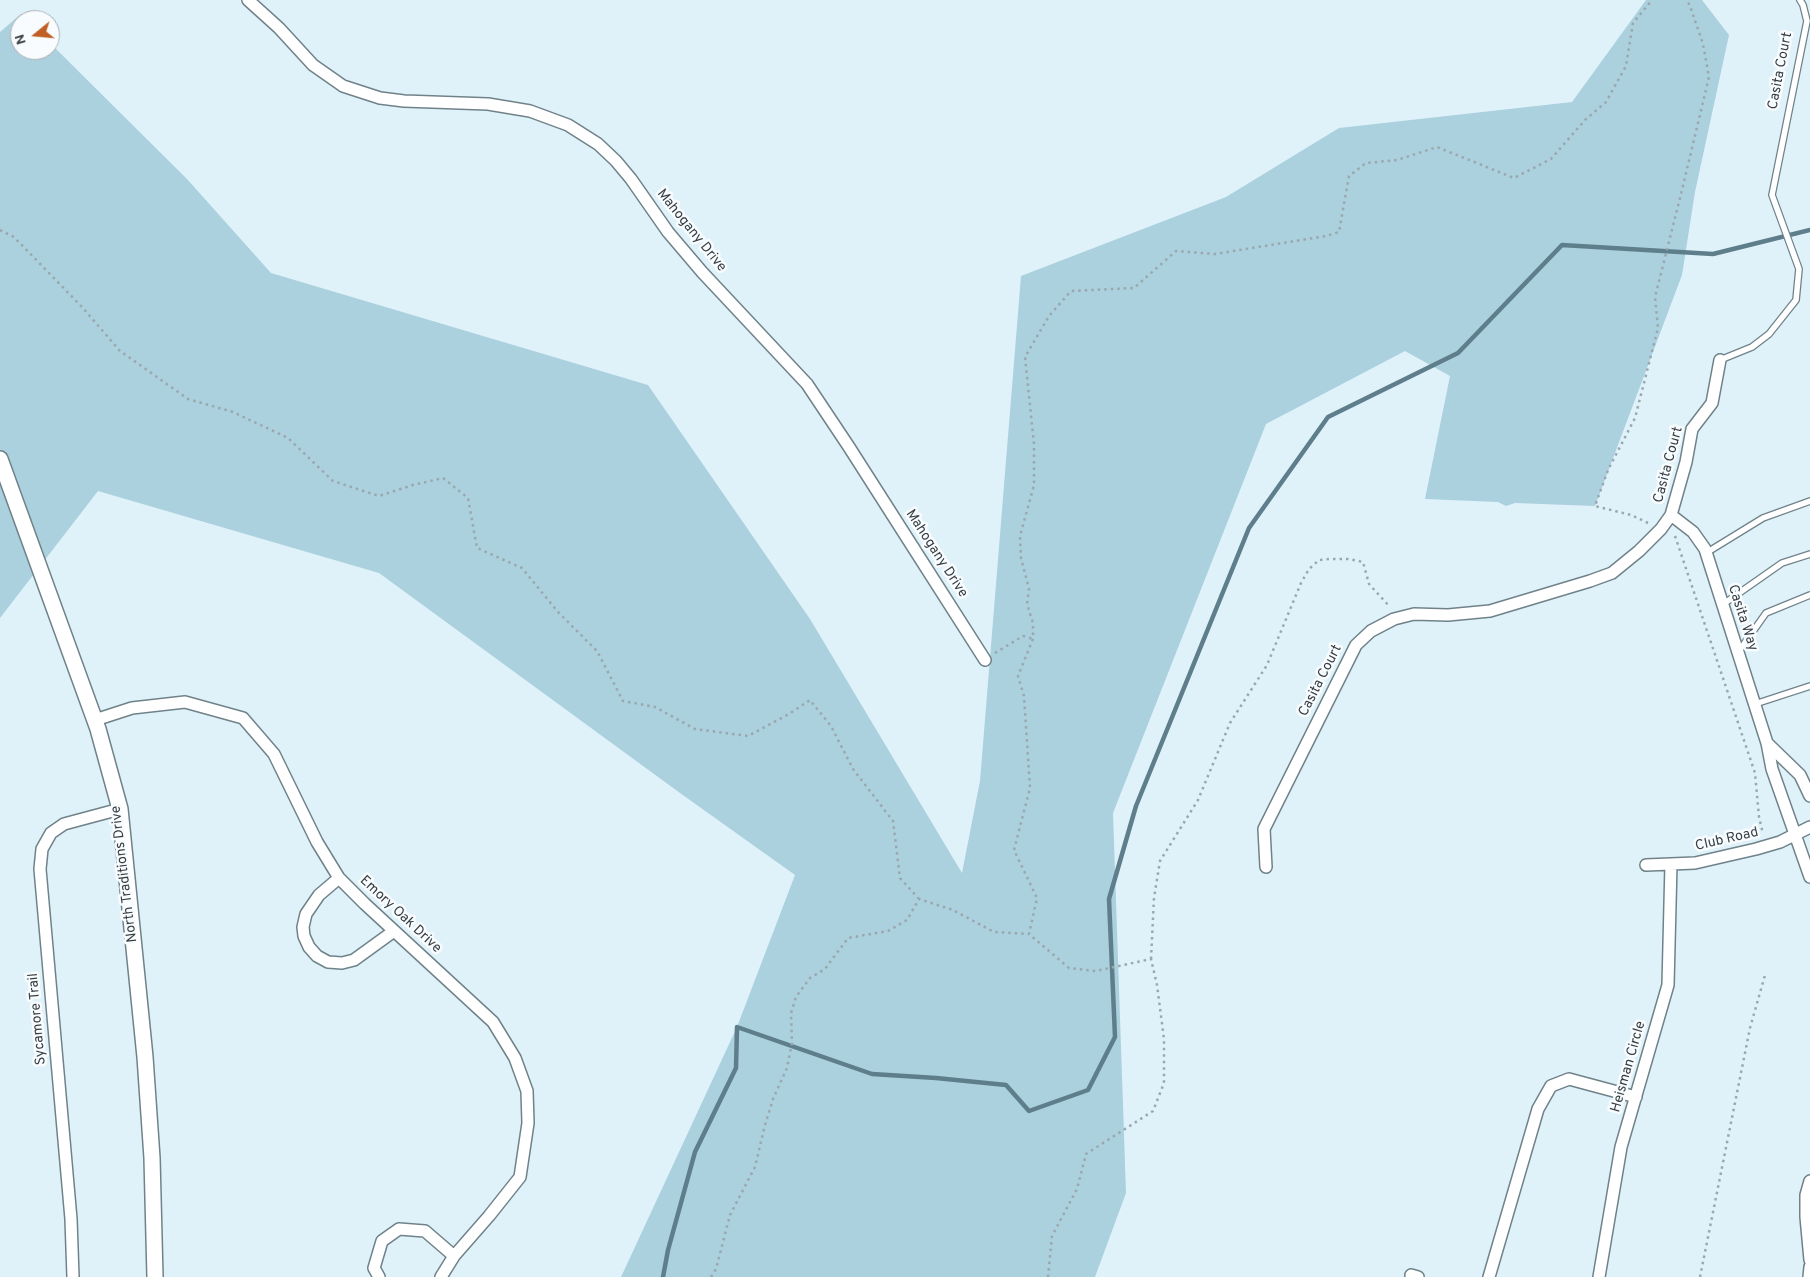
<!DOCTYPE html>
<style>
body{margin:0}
#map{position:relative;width:1810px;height:1277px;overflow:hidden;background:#dff2fa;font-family:Overpass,sans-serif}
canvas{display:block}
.north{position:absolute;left:10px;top:10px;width:50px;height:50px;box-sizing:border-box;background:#f8fcfe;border:1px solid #abb0b3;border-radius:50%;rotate:253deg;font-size:14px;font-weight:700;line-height:20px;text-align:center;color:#373e42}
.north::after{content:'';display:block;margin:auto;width:18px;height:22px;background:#c15e25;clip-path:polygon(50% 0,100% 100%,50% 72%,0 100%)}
</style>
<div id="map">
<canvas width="1810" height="1277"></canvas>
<div class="north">N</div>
</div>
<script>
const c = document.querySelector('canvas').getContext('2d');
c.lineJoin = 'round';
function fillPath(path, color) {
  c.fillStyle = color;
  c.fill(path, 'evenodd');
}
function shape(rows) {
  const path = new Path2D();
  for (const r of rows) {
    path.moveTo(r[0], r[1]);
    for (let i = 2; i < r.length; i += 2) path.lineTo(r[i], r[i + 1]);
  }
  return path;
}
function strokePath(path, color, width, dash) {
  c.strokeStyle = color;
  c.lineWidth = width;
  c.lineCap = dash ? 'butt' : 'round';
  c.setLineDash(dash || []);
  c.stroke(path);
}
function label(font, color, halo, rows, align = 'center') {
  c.font = font + ' Overpass,sans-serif';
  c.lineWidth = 5;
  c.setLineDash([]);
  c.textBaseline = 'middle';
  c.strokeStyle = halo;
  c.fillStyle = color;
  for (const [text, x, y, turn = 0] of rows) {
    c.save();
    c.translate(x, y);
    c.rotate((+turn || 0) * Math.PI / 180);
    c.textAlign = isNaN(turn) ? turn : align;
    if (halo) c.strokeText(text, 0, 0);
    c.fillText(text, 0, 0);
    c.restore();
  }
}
fillPath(shape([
 [1646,0,1702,0,1729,35,1695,192,1682,275,1595,506,1515,503,1506,506,1498,502,1425,499,1450,376,1405,351,1266,424,1113,813,1126,1193,1095,1277,621,1277,737,1027,795,875,680,793,379,573,98,491,0,618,0,32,21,14,26,20,20,20,20,50,50,50,50,43,187,179,271,273,648,385,810,619,962,873,980,781,1021,276,1226,197,1339,128,1572,102]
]), '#abd0de');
strokePath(shape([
 [663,1277,668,1250,695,1152,736,1068,737,1027,872,1074,936,1078,1006,1085,1029,1111,1088,1090,1115,1037,1109,899,1136,806,1249,528,1328,417,1458,353,1562,245,1713,254,1810,230]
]), '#5e7e8b', 4.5);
const service = shape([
 [1720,360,1752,347,1769,334,1796,300,1799,269,1772,195,1807,21,1803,5,1800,0],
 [1706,553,1763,518,1810,501],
 [1722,605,1782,563,1810,554],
 [1739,651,1766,613,1810,595],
 [1755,704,1810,686]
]);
const minor = shape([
 [248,0,279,28,313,65,343,86,380,98,404,101,488,104,530,111,568,125,598,144,616,161,631,179,668,232,702,272,807,384,849,447,985,660],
 [1671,515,1693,532,1705,549,1767,743,1772,769,1810,877],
 [95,720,132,708,185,702,243,718,274,754,317,842,339,878,365,904,493,1022,515,1058,527,1091,528,1123,520,1177,489,1216,454,1256,441,1277],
 [1767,743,1800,775,1810,796],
 [1646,865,1695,863,1756,849,1780,842,1810,827],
 [1266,867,1264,829,1356,645,1371,631,1394,619,1414,614,1448,615,1490,611,1590,581,1612,573,1639,551,1661,529,1671,515,1686,462,1692,429,1712,403,1720,360],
 [339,878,319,895,306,914,303,927,304,936,309,947,317,956,328,962,342,963,354,960,394,931],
 [1810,1181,1806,1195,1806,1217,1810,1260],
 [1411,1275,1418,1277],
 [73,1277,71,1219,40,869,42,849,51,833,64,824,120,809],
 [379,1277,374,1268,382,1241,399,1229,425,1231,454,1256],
 [1489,1277,1538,1109,1551,1086,1569,1079,1636,1097],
 [1599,1277,1621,1147,1668,985,1671,864],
 [1809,1277,1810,1267]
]);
const tertiary = shape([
 [0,459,98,729,120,809,145,1057,152,1158,155,1277]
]);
strokePath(service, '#708289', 8);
strokePath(minor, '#708289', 14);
strokePath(tertiary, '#708289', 18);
strokePath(shape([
 [0,230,14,237,82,307,120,351,188,399,233,412,288,438,333,481,379,496,413,485,443,478,468,498,477,548,522,568,558,612,597,651,623,701,655,707,695,729,748,736,789,714,810,700,831,726,853,769,893,821,900,878,919,899],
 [1648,523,1631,515,1595,506,1608,470,1635,418,1658,328,1655,297,1682,190,1709,77,1703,44,1690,6,1687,0],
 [1675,536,1755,773,1759,817,1763,834],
 [995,653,1023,636,1033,639],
 [1151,959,1154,898,1160,861,1198,800,1230,723,1267,665,1301,583,1309,569,1319,560,1330,559,1349,559,1363,562,1369,584,1390,607],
 [711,1277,716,1269,730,1215,755,1167,765,1125,773,1099,787,1068,792,1043,791,1013,796,997,810,978,825,969,848,938,888,931,907,920,919,899,953,910,994,932,1029,934],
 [1048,1277,1052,1236,1077,1189,1086,1154,1153,1111,1164,1083,1164,1039,1157,985,1151,959,1096,971,1069,968,1029,934,1037,898,1014,850,1030,788,1024,696,1018,676,1033,639,1033,623,1027,604,1029,589,1021,558,1020,536,1034,485,1034,444,1025,357,1049,316,1071,291,1134,288,1176,251,1215,254,1326,236,1339,232,1349,176,1366,163,1397,160,1437,147,1514,178,1551,159,1585,120,1606,102,1626,66,1633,23,1652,0],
 [1700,1277,1750,1028,1765,975]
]), '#9aa8ae', 2.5, [2.5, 4]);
strokePath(service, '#fff', 5.5);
strokePath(minor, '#fff', 11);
strokePath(tertiary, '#fff', 15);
label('14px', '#373e42', '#f8fcfe', [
 ["Casita Court",1781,71,-79],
 ["Mahogany Drive",691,231,51],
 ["Casita Court",1669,465,-75],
 ["Mahogany Drive",936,554,57],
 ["Casita Way",1742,618,72],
 ["Casita Court",1321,681,-63],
 ["Club Road",1727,840,-13],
 ["North Traditions Drive",125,874,-97],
 ["Emory Oak Drive",400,915,43],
 ["Sycamore Trail",38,1019,-95],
 ["Heisman Circle",1629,1067,-74]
]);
</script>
